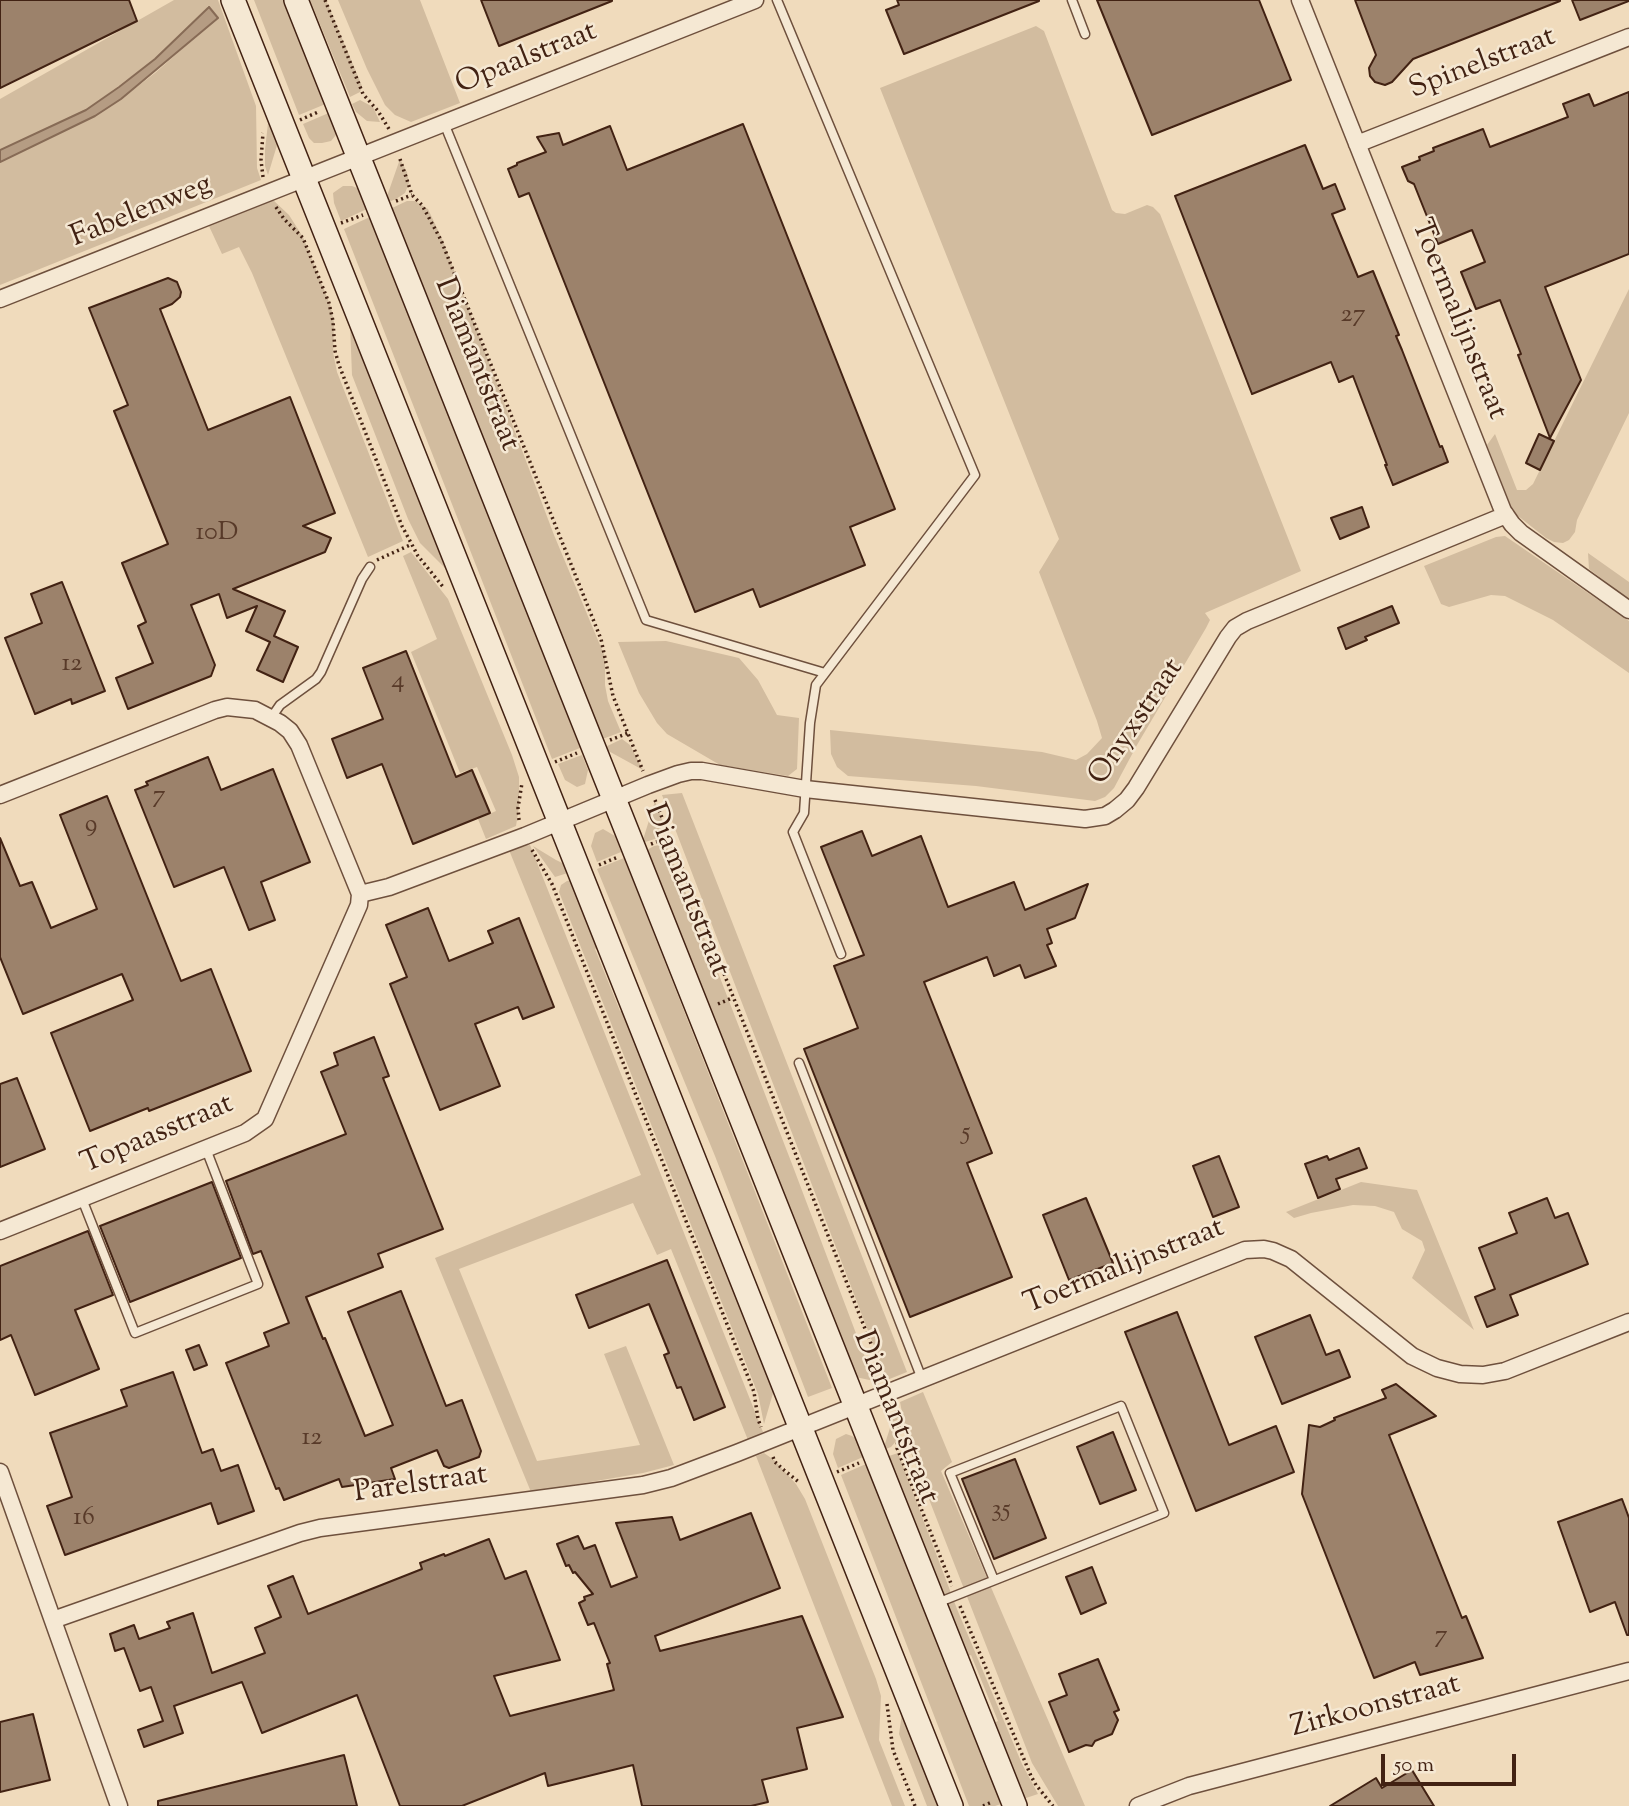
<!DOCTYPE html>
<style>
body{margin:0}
#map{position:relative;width:1629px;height:1806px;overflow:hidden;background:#f0dbbc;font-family:"Sorts Mill Goudy",serif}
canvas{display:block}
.scale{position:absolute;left:1381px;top:1754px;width:135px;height:32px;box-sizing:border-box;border:4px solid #422213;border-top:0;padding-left:9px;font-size:21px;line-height:24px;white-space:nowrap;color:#422213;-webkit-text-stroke:5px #f5e8d3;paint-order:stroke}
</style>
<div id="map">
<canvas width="1629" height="1806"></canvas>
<div class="scale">50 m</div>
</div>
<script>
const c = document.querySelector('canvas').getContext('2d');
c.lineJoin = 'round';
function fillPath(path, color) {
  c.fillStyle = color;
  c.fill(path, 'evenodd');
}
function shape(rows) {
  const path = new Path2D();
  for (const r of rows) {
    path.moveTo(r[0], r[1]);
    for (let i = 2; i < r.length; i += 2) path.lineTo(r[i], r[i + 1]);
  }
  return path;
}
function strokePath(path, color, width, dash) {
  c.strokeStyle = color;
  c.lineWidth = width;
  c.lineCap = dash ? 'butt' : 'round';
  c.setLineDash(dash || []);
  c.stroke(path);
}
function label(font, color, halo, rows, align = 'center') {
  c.font = font + ' "Sorts Mill Goudy",serif';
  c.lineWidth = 5;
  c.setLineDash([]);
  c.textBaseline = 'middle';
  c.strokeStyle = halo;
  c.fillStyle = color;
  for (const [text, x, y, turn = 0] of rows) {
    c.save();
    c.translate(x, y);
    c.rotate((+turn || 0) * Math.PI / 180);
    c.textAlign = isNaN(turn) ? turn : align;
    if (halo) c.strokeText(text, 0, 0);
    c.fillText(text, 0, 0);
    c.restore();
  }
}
fillPath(shape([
 [174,0,218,0,256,106,257,168,261,180,0,285,0,162,95,116,121,99,155,73,217,18,208,7,155,59,86,110,0,150,0,99],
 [254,0,288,0,328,103,299,115],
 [310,0,326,0,362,86,360,92,350,97],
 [338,0,420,0,460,103,411,122,395,115,385,105,367,69],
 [1036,26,1044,31,1112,210,1116,213,1125,214,1147,205,1153,207,1160,214,1301,571,1205,613,1210,620,1206,628,1137,745,1114,788,1105,797,1095,801,976,786,848,776,837,767,831,754,830,730,1042,752,1076,760,1087,754,1102,738,1097,721,1039,572,1059,539,880,88],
 [360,100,373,107,380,122,367,121,356,112,352,104],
 [265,110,281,132,268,175,265,166,265,150,268,123],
 [331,112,337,126,336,135,331,141,322,143,314,143,309,138,303,124],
 [400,159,407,172,409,183,405,193,396,199,391,201,386,199],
 [343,186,352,186,362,190,369,208,341,221,334,203,333,193],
 [273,200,289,215,303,237,331,307,334,323,333,352,337,372,403,541,368,557,252,273,239,247,222,254,208,224],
 [407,201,415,201,428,209,443,241,554,535,605,657,605,685,608,701,621,732,600,740,390,209],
 [372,216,580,748,552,759,344,229],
 [1629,289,1629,413,1577,520,1575,532,1569,540,1563,543,1554,542,1546,538,1513,512,1487,445,1495,434,1517,490,1526,490,1533,484],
 [349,298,458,581,420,543,408,519,352,375],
 [1505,536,1629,621,1629,673,1553,620,1505,596,1491,595,1449,607,1441,604,1424,566,1496,537],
 [411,552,448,599,512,755,519,777,519,807,516,826,486,839,478,819,496,811,477,767,460,773,411,652,437,639,403,556],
 [1588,553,1629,582,1629,600,1589,569],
 [666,641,739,658,758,680,777,715,799,718,797,769,788,776,720,765,667,734,657,723,639,693,618,642],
 [622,739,630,745,643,770,603,748],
 [582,755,588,770,585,784,577,787,565,780,558,764],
 [682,793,907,1372,887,1380,662,795],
 [655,801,664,825,658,838,642,843],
 [603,829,615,836,621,852,597,862,591,846,595,833],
 [666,844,712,957,792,1164,874,1381,851,1376,645,851,654,846],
 [530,845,763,1432,748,1440,671,1249,657,1255,633,1203,459,1269,537,1461,640,1445,604,1354,626,1346,674,1465,643,1473,531,1492,435,1258,641,1175,509,850],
 [533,846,556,860,577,870,555,877],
 [624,858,832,1388,808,1397,715,1156,597,869],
 [577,878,603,945,595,949,620,1011,629,1008,776,1383,764,1424,758,1394,559,892,561,885,567,881],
 [1361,1182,1417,1190,1474,1330,1412,1278,1425,1250,1422,1241,1402,1229,1394,1212,1375,1206,1353,1205,1311,1213,1294,1218,1286,1212],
 [923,1392,952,1462,941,1471,1085,1806,1058,1806,1032,1763,909,1448,900,1402],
 [896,1409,898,1424,897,1440,891,1447,883,1450],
 [846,1434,852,1436,856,1439,863,1457,838,1468,833,1454,836,1439],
 [764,1453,774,1460,796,1484,805,1499,876,1679,881,1696,879,1740,905,1806,892,1806,756,1456],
 [898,1453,957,1609,1022,1764,1038,1794,1023,1799,990,1725,998,1721,971,1655,963,1658,887,1461,889,1456],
 [866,1464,1001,1804,995,1806,969,1806,841,1475],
 [904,1699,947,1806,927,1806,899,1734]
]), '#d2bc9f');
const water = shape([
 [209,7,218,18,121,99,95,116,0,162,0,150,86,110,119,87,155,59,209,7]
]);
fillPath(water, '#b59c83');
strokePath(water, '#876b56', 2);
const building = shape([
 [0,0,129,0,137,21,0,88,0,0],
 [481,0,612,0,612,1,499,46,481,0],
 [897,0,1039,0,1039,1,904,54,886,10,899,5,897,0],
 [1097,0,1259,0,1291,80,1152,135,1097,0],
 [1355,0,1560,0,1560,1,1413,59,1392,82,1385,85,1375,82,1370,76,1369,68,1376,55,1355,0],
 [1572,0,1629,0,1629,1,1580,20,1572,0],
 [1629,92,1629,254,1545,287,1581,380,1550,438,1518,355,1521,354,1500,300,1476,309,1461,272,1485,262,1472,230,1438,244,1414,184,1408,181,1402,167,1420,160,1419,157,1434,151,1433,148,1483,129,1490,147,1568,117,1563,104,1589,94,1594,106,1629,92],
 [743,124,895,509,850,527,865,565,760,607,753,589,695,612,529,193,519,197,508,169,517,165,517,163,546,152,537,137,559,133,563,145,610,126,627,170,743,124],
 [1305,145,1323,189,1335,184,1345,209,1332,214,1358,277,1373,271,1399,335,1396,336,1402,350,1440,447,1442,446,1448,462,1393,485,1385,465,1387,465,1353,376,1339,382,1331,362,1252,394,1175,196,1305,145],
 [168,278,177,282,181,292,180,297,172,304,160,309,208,430,290,397,335,513,303,526,331,538,325,552,233,589,285,611,274,636,298,647,283,682,257,670,270,642,246,631,257,606,227,618,219,594,191,605,215,665,211,676,128,709,116,678,153,663,138,626,146,622,122,563,168,544,114,411,128,405,89,308,168,278],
 [1539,434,1554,441,1540,470,1526,463,1539,434],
 [1362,507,1369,527,1340,539,1331,518,1362,507],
 [62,582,105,691,72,704,71,699,35,714,5,638,42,623,31,594,62,582],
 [1392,606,1399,623,1365,637,1367,640,1346,649,1338,628,1392,606],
 [406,651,456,777,472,770,490,813,413,844,382,764,347,778,332,739,383,719,363,668,406,651],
 [208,757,221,790,273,769,310,862,261,882,275,920,249,930,224,867,174,887,135,790,148,785,146,782,208,757],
 [107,796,181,981,211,969,251,1071,149,1111,148,1108,90,1131,51,1033,133,1000,122,974,23,1014,0,957,0,838,20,886,32,882,51,928,97,909,60,815,107,796],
 [862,831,872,856,921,836,948,907,1014,882,1025,910,1088,884,1075,918,1047,929,1052,943,1047,945,1056,966,1025,978,1020,965,994,976,987,957,924,982,992,1153,967,1163,1012,1277,910,1317,804,1049,858,1028,834,966,864,955,821,847,862,831],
 [428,908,449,961,493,943,488,931,519,918,554,1007,523,1019,518,1007,475,1024,500,1086,440,1110,390,984,407,977,386,925,428,908],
 [374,1037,389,1076,383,1078,443,1229,378,1254,383,1267,306,1297,323,1339,325,1338,365,1436,393,1425,348,1312,401,1291,446,1406,462,1400,481,1451,479,1457,449,1468,444,1466,437,1450,391,1468,395,1479,342,1487,339,1479,284,1500,279,1488,276,1489,226,1363,269,1346,264,1333,289,1323,261,1251,253,1254,226,1181,346,1134,321,1072,338,1065,334,1053,374,1037],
 [17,1078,45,1149,0,1167,0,1084,17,1078],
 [1359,1148,1367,1168,1336,1179,1340,1189,1318,1198,1305,1164,1327,1156,1329,1160,1359,1148],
 [1219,1156,1239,1207,1213,1217,1193,1166,1219,1156],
 [212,1182,241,1258,130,1302,100,1226,212,1182],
 [1086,1198,1113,1263,1069,1280,1043,1215,1086,1198],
 [1547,1198,1555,1218,1568,1213,1588,1264,1510,1295,1518,1315,1487,1327,1475,1297,1495,1289,1479,1248,1517,1233,1509,1213,1547,1198],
 [88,1231,113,1295,75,1310,99,1369,35,1395,11,1335,0,1340,0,1266,88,1231],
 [667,1260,725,1407,694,1420,681,1387,677,1388,664,1355,669,1353,649,1304,589,1328,576,1295,667,1260],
 [1177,1312,1229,1445,1276,1426,1294,1472,1196,1511,1125,1332,1177,1312],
 [1310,1315,1326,1355,1339,1350,1350,1377,1282,1404,1255,1337,1310,1315],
 [199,1345,207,1365,194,1370,186,1350,199,1345],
 [173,1372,202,1453,213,1449,221,1471,238,1465,254,1511,218,1524,211,1503,65,1555,47,1506,72,1497,50,1433,127,1406,121,1390,173,1372],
 [1396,1384,1436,1416,1389,1435,1462,1618,1466,1616,1483,1658,1420,1675,1415,1662,1374,1678,1302,1494,1309,1425,1320,1427,1335,1420,1334,1418,1386,1398,1382,1390,1396,1384],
 [1113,1432,1136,1490,1100,1504,1077,1447,1113,1432],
 [1015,1459,1046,1538,994,1559,962,1479,1015,1459],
 [1622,1499,1629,1518,1629,1635,1627,1635,1615,1602,1590,1612,1558,1522,1622,1499],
 [751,1513,780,1588,655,1636,660,1651,802,1616,843,1717,797,1728,807,1769,762,1780,768,1802,751,1806,642,1806,633,1765,548,1786,545,1773,462,1806,400,1806,357,1695,262,1733,242,1682,174,1706,183,1733,144,1747,138,1730,163,1721,151,1687,140,1691,124,1648,115,1651,110,1634,134,1625,139,1639,170,1628,167,1622,193,1613,212,1673,265,1653,255,1628,281,1617,268,1586,293,1576,308,1614,422,1569,420,1563,444,1554,445,1556,489,1539,505,1579,526,1571,560,1660,494,1676,510,1716,614,1690,607,1664,610,1663,594,1623,588,1625,579,1603,585,1600,584,1597,593,1594,575,1572,573,1573,569,1565,566,1566,557,1544,578,1536,584,1549,595,1545,611,1587,637,1577,616,1523,672,1517,680,1540,751,1513],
 [1092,1567,1106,1603,1081,1614,1066,1577,1092,1567],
 [1098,1659,1119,1710,1114,1712,1118,1720,1112,1734,1095,1741,1092,1746,1086,1745,1069,1752,1049,1702,1067,1695,1059,1674,1098,1659],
 [33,1714,50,1780,0,1792,0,1722,33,1714],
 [344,1755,357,1806,158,1806,158,1801,344,1755],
 [1412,1770,1434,1806,1330,1806,1376,1778,1382,1788,1412,1770]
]);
fillPath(building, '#9c826b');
strokePath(building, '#422213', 2);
const lane = shape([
 [777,0,975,475,816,685,810,723,804,813,793,832,841,954],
 [1072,0,1085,34],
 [444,123,646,620,825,673],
 [271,718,280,705,316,679,321,672,362,579,370,567],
 [799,1063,922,1379],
 [82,1199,135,1333,258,1284,206,1149],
 [937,1603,1164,1513,1121,1406,950,1473,994,1580]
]);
const street = shape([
 [1300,0,1503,511,1512,524,1521,533,1629,610],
 [1357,144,1629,37],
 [0,299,755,0],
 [0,795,215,710,227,707,255,710,280,723,290,731,299,745,360,894,359,905,265,1119,245,1133,0,1231],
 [360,894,389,887,525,836,648,785,678,774,691,771,702,771,805,789,1085,819,1105,816,1115,810,1127,800,1136,788,1228,637,1235,628,1247,621,1506,515],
 [0,1472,119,1806],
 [53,1620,300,1533,320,1528,643,1485,671,1478,737,1453,1245,1250,1264,1249,1273,1251,1291,1259,1412,1356,1437,1368,1460,1374,1483,1375,1505,1371,1629,1322],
 [1138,1806,1189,1786,1629,1671]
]);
const secondary = shape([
 [233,0,951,1806],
 [296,0,1015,1806]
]);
strokePath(lane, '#6e503d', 11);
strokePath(street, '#6e503d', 19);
strokePath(secondary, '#422213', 26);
strokePath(shape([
 [325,0,363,94,378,111,389,129],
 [300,120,318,112],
 [400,159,412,195,422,205,441,240,601,639,613,696,643,771],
 [263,177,261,160,263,133],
 [396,201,412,195],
 [276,207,284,219,303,238,329,303,333,321,335,351,339,365,402,526,418,556,444,588],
 [341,223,363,215],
 [377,560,410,545],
 [610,740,628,733],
 [555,762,577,753],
 [655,800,885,1379],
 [519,820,518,808,522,783],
 [651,844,669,837],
 [532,850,552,884,754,1392,758,1419,761,1427],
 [599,865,618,857],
 [718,1004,732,998],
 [895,1405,900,1419,897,1448,952,1586],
 [773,1457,775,1462,784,1470,800,1483],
 [837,1472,859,1463],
 [960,1606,1031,1776,1036,1785,1053,1806],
 [887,1704,893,1750,915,1806],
 [983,1806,992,1802]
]), '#422213', 3.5, [2, 3.5]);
strokePath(lane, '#f5e8d3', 8);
strokePath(street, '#f5e8d3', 16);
strokePath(secondary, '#f5e8d3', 23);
label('26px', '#583a29', null, [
 ["27",1353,317],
 ["10D",217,535],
 ["12",72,666],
 ["4",398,683],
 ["7",159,798],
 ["9",91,827],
 ["5",966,1135],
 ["12",312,1440],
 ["35",1001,1512],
 ["16",84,1520],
 ["7",1441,1638]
]);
label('30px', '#422213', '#f5e8d3', [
 ["Opaalstraat",527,60,-22],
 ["Spinelstraat",1483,65,-21],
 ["Fabelenweg",142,213,-22],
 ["Toermalijnstraat",1457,320,68],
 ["Diamantstraat",475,365,68],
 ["Onyxstraat",1138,723,-56],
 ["Diamantstraat",685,891,68],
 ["Topaasstraat",158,1136,-23],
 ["Toermalijnstraat",1125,1268,-22],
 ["Diamantstraat",894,1418,68],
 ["Parelstraat",421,1486,-8],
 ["Zirkoonstraat",1376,1708,-15]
]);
</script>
